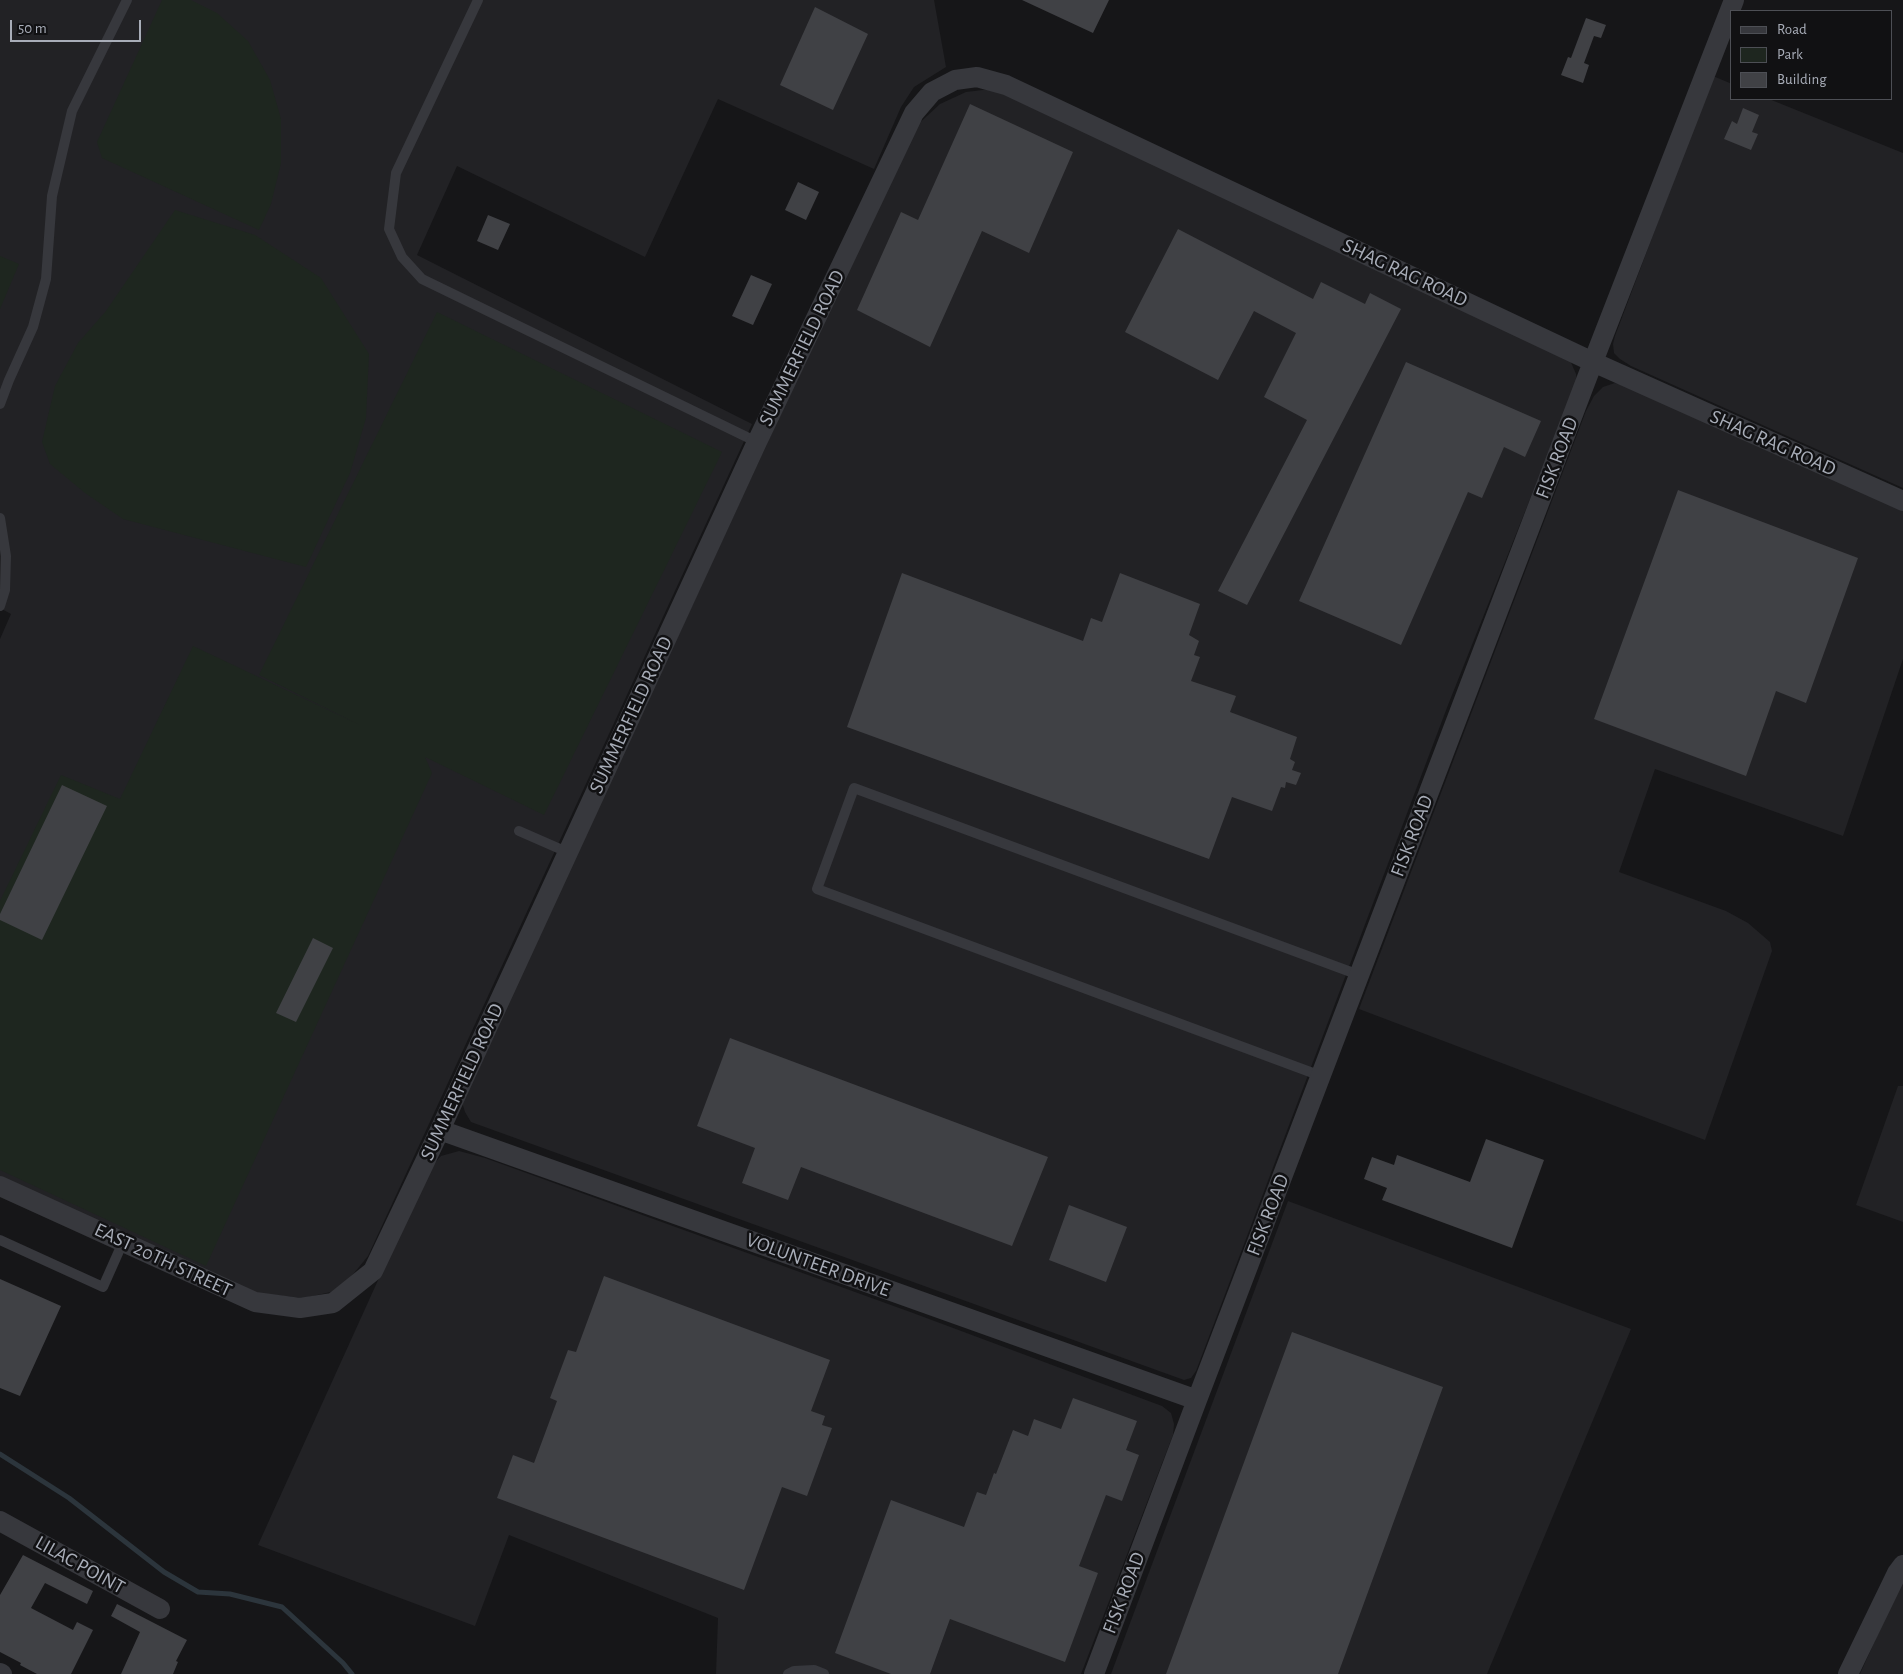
<!DOCTYPE html>
<style>
body{margin:0}
#map{position:relative;width:1903px;height:1674px;overflow:hidden;background:#161618;font-family:"Alegreya Sans",sans-serif}
canvas{display:block}
.legend{position:absolute;left:1730px;top:10px;width:162px;height:90px;box-sizing:border-box;background:#111113;border:1px solid #4d4f55;margin:0;padding:6px 9px;list-style:none;font-size:15px;color:#a8adb8}
.legend li{display:flex;align-items:center;gap:10px;height:25px}
.legend b{width:25px;border:1px solid #4d4f55}
.scale{position:absolute;left:10px;top:20px;width:131px;height:22px;box-sizing:border-box;border:2px solid #a8adb8;border-top:0;padding-left:6px;font-size:15px;line-height:18px;white-space:nowrap;color:#a8adb8;-webkit-text-stroke:4px #111113;paint-order:stroke}
</style>
<div id="map">
<canvas width="1903" height="1674"></canvas>
<ul class="legend">
<li><b style="height:6px;background:#37383d"></b>Road</li>
<li><b style="height:14px;background:#1e261f"></b>Park</li>
<li><b style="height:14px;background:#404145"></b>Building</li>
</ul>
<div class="scale">50 m</div>
</div>
<script>
const c = document.querySelector('canvas').getContext('2d');
c.lineJoin = 'round';
function fillPath(path, color) {
  c.fillStyle = color;
  c.fill(path, 'evenodd');
}
function shape(rows) {
  const path = new Path2D();
  for (const r of rows) {
    path.moveTo(r[0], r[1]);
    for (let i = 2; i < r.length; i += 2) path.lineTo(r[i], r[i + 1]);
  }
  return path;
}
function strokePath(path, color, width, dash) {
  c.strokeStyle = color;
  c.lineWidth = width;
  c.lineCap = dash ? 'butt' : 'round';
  c.setLineDash(dash || []);
  c.stroke(path);
}
function label(font, color, halo, rows, align = 'center') {
  c.font = font + ' "Alegreya Sans",sans-serif';
  c.lineWidth = 5;
  c.setLineDash([]);
  c.textBaseline = 'middle';
  c.strokeStyle = halo;
  c.fillStyle = color;
  for (const [text, x, y, turn = 0] of rows) {
    c.save();
    c.translate(x, y);
    c.rotate((+turn || 0) * Math.PI / 180);
    c.textAlign = isNaN(turn) ? turn : align;
    if (halo) c.strokeText(text, 0, 0);
    c.fillText(text, 0, 0);
    c.restore();
  }
}
fillPath(shape([
 [0,0,934,0,946,67,914,87,901,107,874,169,718,99,645,257,457,166,417,255,752,424,368,1256,350,1278,331,1292,304,1298,252,1293,0,1176,0,639,11,614,0,608],
 [1713,76,1732,84,1732,99,1769,99,1903,153,1903,488,1631,366,1620,359,1614,353,1613,344,1615,336],
 [991,89,1002,91,1570,360,1576,374,1577,381,1448,705,1196,1371,1191,1378,1184,1380,471,1122,465,1112,462,1102,913,129,940,104,966,92],
 [1615,383,1626,385,1903,508,1903,659,1843,836,1655,769,1619,872,1726,911,1748,923,1770,942,1772,951,1705,1140,1359,1009,1586,411,1594,396,1603,387],
 [1898,1086,1903,1086,1903,1222,1856,1205],
 [459,1151,485,1158,913,1313,1162,1406,1171,1413,1174,1424,1173,1435,1081,1674,716,1674,718,1618,509,1535,475,1626,258,1545,428,1170,441,1156],
 [1288,1201,1631,1329,1487,1674,1111,1674],
 [1903,1581,1903,1674,1860,1674,1886,1616]
]), '#222225');
fillPath(shape([
 [162,0,191,0,217,13,248,41,270,80,281,119,281,163,271,204,259,230,102,158,97,142],
 [175,210,255,235,321,278,369,354,366,418,350,473,306,567,123,519,85,493,50,464,42,442,55,386,78,343,106,311],
 [0,256,19,264,0,309],
 [437,312,722,452,544,815,425,757,432,773,206,1266,0,1170,0,901,61,775,120,799,193,646,360,725,259,675]
]), '#1e261f');
strokePath(shape([
 [0,1454,69,1498,164,1572,198,1592,230,1594,282,1607,343,1663,352,1674]
]), '#2c353c', 5);
fillPath(shape([
 [1022,0,1109,0,1093,33],
 [815,7,868,34,833,110,780,85],
 [1586,18,1606,25,1601,38,1594,36,1584,63,1589,65,1583,83,1561,75,1568,57,1571,58],
 [970,104,1073,152,1029,253,982,231,930,347,857,310,901,212,918,220],
 [1743,108,1759,115,1752,132,1758,134,1751,150,1724,139,1732,121,1737,124],
 [798,182,819,192,806,220,785,210],
 [488,215,510,224,498,250,477,241],
 [1178,229,1313,299,1321,282,1365,304,1370,293,1401,309,1247,605,1218,591,1307,420,1264,397,1296,333,1254,311,1218,380,1125,332],
 [751,275,772,284,753,325,732,316],
 [1406,362,1541,421,1525,457,1504,447,1482,498,1468,492,1401,645,1299,601],
 [1678,490,1858,558,1806,703,1776,691,1746,776,1594,719],
 [902,573,1083,641,1091,618,1102,622,1120,573,1200,604,1189,635,1199,641,1194,655,1200,657,1191,681,1236,696,1230,712,1297,737,1290,759,1295,762,1292,770,1301,773,1296,785,1286,782,1285,788,1281,787,1272,811,1232,797,1209,859,847,727],
 [62,785,107,806,42,940,0,920,0,914],
 [313,938,333,948,296,1022,276,1013],
 [730,1038,1048,1157,1012,1246,801,1167,788,1200,742,1183,755,1148,697,1126],
 [1486,1139,1544,1160,1512,1248,1382,1200,1387,1188,1364,1179,1372,1157,1394,1165,1397,1155,1470,1182],
 [1069,1205,1127,1227,1106,1282,1049,1260],
 [604,1276,830,1360,811,1411,825,1416,822,1425,832,1428,807,1496,782,1487,744,1590,497,1498,513,1455,534,1463,557,1401,550,1398,568,1350,576,1352],
 [0,1279,61,1306,20,1396,0,1388],
 [1292,1332,1443,1387,1338,1674,1166,1674],
 [1073,1398,1137,1421,1126,1450,1139,1455,1122,1501,1106,1495,1079,1566,1098,1573,1065,1662,950,1619,930,1674,891,1674,835,1653,891,1500,964,1527,977,1492,986,1495,994,1473,996,1474,1013,1430,1028,1436,1034,1419,1061,1429],
 [23,1555,93,1591,87,1604,45,1583,31,1608,73,1630,77,1622,93,1630,71,1674,37,1674,20,1665,21,1663,0,1652,0,1595],
 [117,1604,187,1640,176,1661,178,1662,173,1674,121,1674,140,1632,111,1616]
]), '#404145');
strokePath(shape([
 [478,0,396,173,389,229,402,257,422,279,757,442],
 [0,404,9,380,33,327,46,279,52,196,72,111,127,0],
 [0,518,6,556,5,590,0,606],
 [519,831,567,852],
 [1321,1076,817,889,854,788,1359,975],
 [0,1240,103,1287,123,1242],
 [788,1674,794,1671,814,1670,824,1674]
]), '#37383d', 10);
strokePath(shape([
 [440,1130,1197,1400],
 [0,1186,255,1302,300,1308,333,1303,373,1271,440,1130,757,442,914,113,932,92,955,80,977,77,1006,85,1593,362,1903,501],
 [0,1521,160,1609],
 [0,1673,2,1674],
 [1094,1674,1197,1400,1593,362,1734,0],
 [1848,1674,1897,1573,1903,1565]
]), '#37383d', 20);
label('20px', '#a8adb8', '#111113', [
 ["SHAG RAG ROAD",1405,273,25],
 ["SUMMERFIELD ROAD",802,348,-64],
 ["SHAG RAG ROAD",1773,443,24],
 ["FISK ROAD",1557,458,-69],
 ["SUMMERFIELD ROAD",631,715,-65],
 ["FISK ROAD",1412,836,-69],
 ["SUMMERFIELD ROAD",462,1082,-65],
 ["FISK ROAD",1268,1215,-69],
 ["EAST 20TH STREET",163,1260,25],
 ["VOLUNTEER DRIVE",818,1265,20],
 ["LILAC POINT",80,1565,29],
 ["FISK ROAD",1124,1593,-69]
]);
</script>
